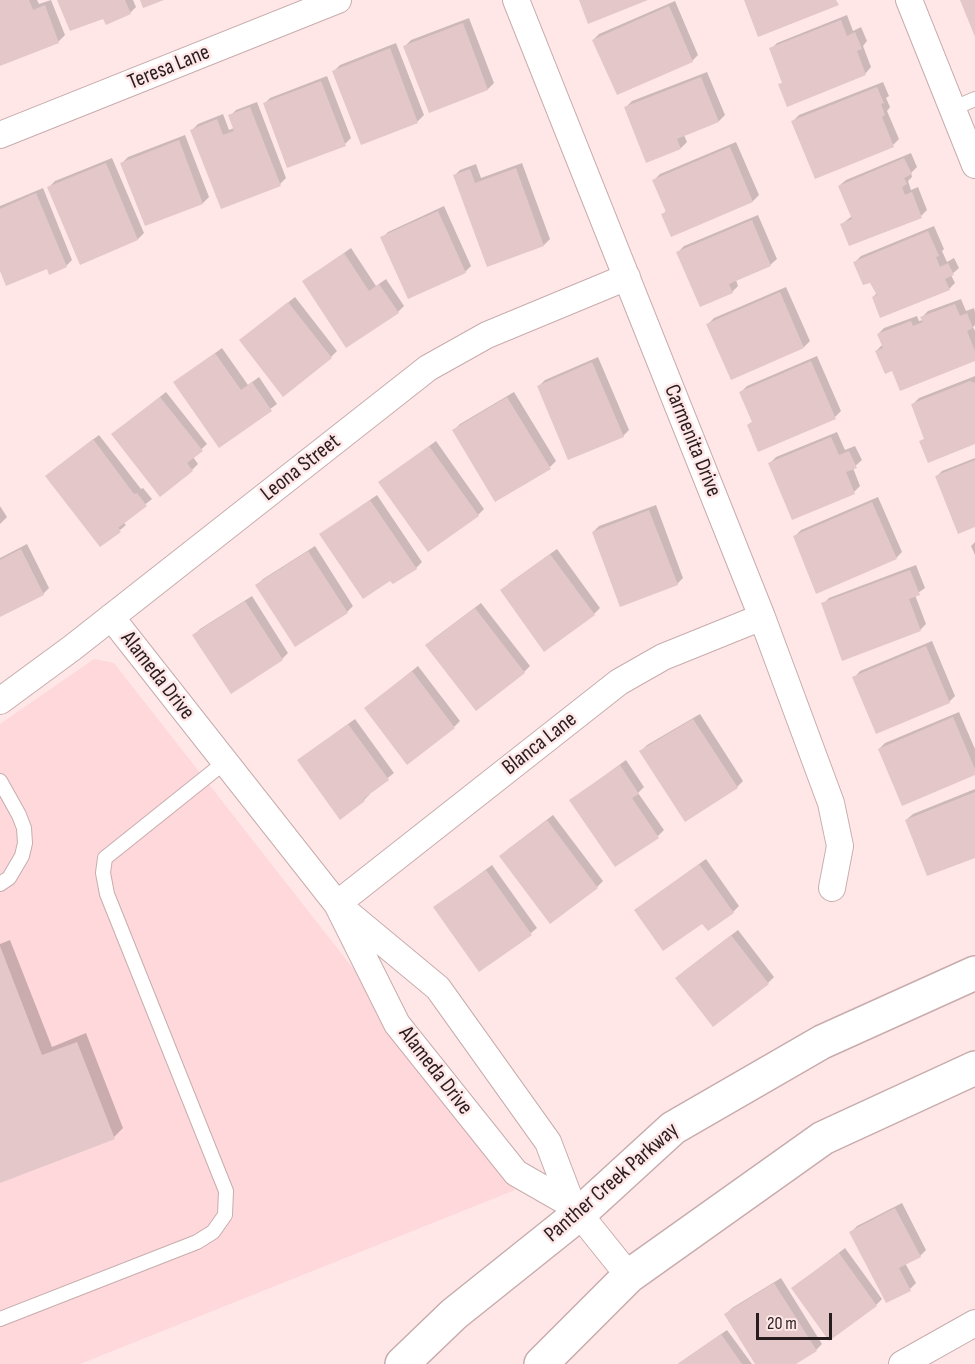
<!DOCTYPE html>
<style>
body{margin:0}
#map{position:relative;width:975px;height:1364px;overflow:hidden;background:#ffe7e8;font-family:"Sofia Sans Condensed",sans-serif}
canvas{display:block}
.scale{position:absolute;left:756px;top:1313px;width:76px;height:27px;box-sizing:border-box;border:3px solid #281d1e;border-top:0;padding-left:8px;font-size:18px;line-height:21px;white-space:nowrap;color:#281d1e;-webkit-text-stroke:4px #ffe7e8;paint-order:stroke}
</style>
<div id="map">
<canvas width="975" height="1364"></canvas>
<div class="scale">20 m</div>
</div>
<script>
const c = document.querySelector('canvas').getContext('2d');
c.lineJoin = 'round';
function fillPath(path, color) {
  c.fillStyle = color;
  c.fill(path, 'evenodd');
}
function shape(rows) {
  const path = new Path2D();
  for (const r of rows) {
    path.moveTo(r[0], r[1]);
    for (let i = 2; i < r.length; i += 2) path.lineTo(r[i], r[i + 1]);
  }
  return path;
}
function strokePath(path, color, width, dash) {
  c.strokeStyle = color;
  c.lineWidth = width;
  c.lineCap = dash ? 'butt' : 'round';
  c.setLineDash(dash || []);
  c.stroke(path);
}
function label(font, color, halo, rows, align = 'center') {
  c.font = font + ' "Sofia Sans Condensed",sans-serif';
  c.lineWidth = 5;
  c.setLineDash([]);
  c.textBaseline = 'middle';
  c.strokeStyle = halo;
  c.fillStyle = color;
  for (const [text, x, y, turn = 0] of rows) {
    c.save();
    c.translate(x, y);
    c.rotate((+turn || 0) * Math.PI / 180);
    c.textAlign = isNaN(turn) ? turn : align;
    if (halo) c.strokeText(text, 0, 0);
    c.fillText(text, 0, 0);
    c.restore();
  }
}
fillPath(shape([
 [94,659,114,663,370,990,387,1031,515,1190,80,1364,0,1364,0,724]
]), '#fed8da');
fillPath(shape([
 [0,0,37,0,39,4,51,0,65,35,59,41,1,64],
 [59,0,133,0,136,7,130,13],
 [675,1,698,55,692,61,593,40,599,34],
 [847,15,853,31,861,27,867,41,863,46,871,67,865,74,780,85,783,82,771,49,777,43],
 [469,18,494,83,488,89,429,111,405,46,411,40],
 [396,43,424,115,418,121,362,143,334,71,340,65],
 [707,72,725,115,719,121,684,135,687,142,681,148,626,107,632,101],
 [327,76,351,138,345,144,264,104,270,98],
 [883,82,889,96,886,98,890,107,887,111,899,139,893,145,793,121,799,115],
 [257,102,286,178,280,184,192,130,198,124,223,114,229,130,234,128,230,116,236,110],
 [185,135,209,197,203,203,146,224,122,163,128,157],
 [736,142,759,195,753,201,672,235,663,214,667,210,654,180,660,174],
 [911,153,917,167,911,173,912,177,908,181,911,190,918,187,927,210,921,216,842,224,852,216,839,186,846,180],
 [112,158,144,233,138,239,80,263,49,187,55,181],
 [522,163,550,239,544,245,488,265,454,176,460,170,476,164,481,178],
 [43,188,72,260,66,266,0,267,0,206],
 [444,206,471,266,465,272,382,238,388,232],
 [758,215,777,259,770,265,736,280,738,286,732,292,678,252,684,246],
 [934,226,944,249,942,251,947,262,954,258,959,268,951,275,955,283,949,289,873,297,877,293,871,281,855,262,861,256],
 [351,248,376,286,386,279,404,306,398,312,304,281],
 [786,287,810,341,804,347,708,324,714,318],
 [295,297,337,351,331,357,241,340],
 [961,299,966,311,974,308,975,312,975,325,973,327,975,331,975,360,892,369,876,351,883,344,878,334,884,328,917,316,919,321,923,320,922,317,928,311],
 [222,348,248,385,259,377,277,404,220,446,175,382],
 [817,356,841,411,835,417,748,425,753,421,741,392,747,386],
 [598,357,629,430,623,436,539,386,545,380],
 [975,376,975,442,921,441,925,438,913,404,919,398],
 [166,392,207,444,193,457,198,464,192,470,119,429],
 [514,392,556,461,550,467,454,430,460,424],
 [837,432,845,450,855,446,862,460,853,468,860,486,854,492,770,463,776,457],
 [99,435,141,489,143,488,152,499,123,522,126,525,120,530,53,470],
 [436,441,484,509,478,515,380,482],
 [975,458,975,525,936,477,942,471],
 [377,495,422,562,416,568,321,534],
 [878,497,902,552,896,558,795,536,801,530],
 [656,505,683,578,677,584,593,532,599,526],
 [0,506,7,517,0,524],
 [975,542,975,555,971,546],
 [27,544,49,588,43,594,0,615,0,558],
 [315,546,353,606,347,612,257,585,263,579],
 [557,549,600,608,594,614,508,584],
 [916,565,925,588,915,595,926,624,920,630,823,604,829,598],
 [252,596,288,653,282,659,231,692,194,635,200,629],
 [481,603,530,666,524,672,433,639],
 [932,641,955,696,949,702,854,678,860,671],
 [418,666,460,721,454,727,366,708],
 [959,712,975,749,975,773,879,749,885,743],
 [700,714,743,781,737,787,641,751,647,745],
 [355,719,394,773,369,793,370,794,364,800,340,818,305,755],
 [626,760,644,787,638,793,664,830,658,836,571,800],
 [975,789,975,856,906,820,913,814],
 [553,815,603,881,597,887,507,850],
 [706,859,739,906,733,912,642,905],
 [492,865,537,928,531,933,435,907],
 [738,930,774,977,768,983,683,972],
 [10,940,52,1047,86,1033,123,1128,114,1137,0,1182,0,944],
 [902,1203,926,1250,920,1256,905,1263,916,1283,910,1289,851,1232,857,1226],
 [845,1248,882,1299,876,1305,793,1288],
 [781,1278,822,1344,816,1350,793,1364,757,1364,726,1314,732,1308],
 [727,1330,752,1364,678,1364,679,1363]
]), '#0003');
fillPath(shape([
 [0,0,29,0,33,10,45,5,59,43,0,66],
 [57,0,125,0,131,14,106,25,103,19,70,31],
 [140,0,164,0,143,8],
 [579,0,648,0,588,24],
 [744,0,836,0,839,5,758,37],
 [960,0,975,0,975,37],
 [669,6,693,62,617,95,592,40],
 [841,20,847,36,855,32,862,49,857,51,866,75,787,107,778,84,782,83,769,48],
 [463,23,488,90,429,113,403,46],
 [390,48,418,123,361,145,332,71],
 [701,77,719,122,677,139,681,149,646,163,624,107],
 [321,81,346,146,287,168,263,103],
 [877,87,884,103,881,104,885,115,882,117,894,147,815,179,791,121],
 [250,107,281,186,221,209,190,130,217,119,223,135,234,131,228,115],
 [179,140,203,204,145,226,120,163],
 [730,147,753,202,671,237,661,214,666,212,652,180],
 [904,158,912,174,904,178,907,184,902,187,905,195,912,192,922,218,849,246,840,224,852,219,838,186],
 [106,163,138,240,80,265,47,187],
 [516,168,544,246,487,267,453,175,470,169,475,183],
 [36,193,67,267,49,275,47,269,6,286,0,271,0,209],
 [438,211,466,273,408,299,380,237],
 [752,220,771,266,729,284,733,293,700,307,676,252],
 [928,231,939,256,936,257,940,267,948,263,954,275,945,279,950,290,880,318,872,297,877,295,870,283,863,285,853,262],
 [344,253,369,291,379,284,399,313,346,348,302,281],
 [780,292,804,348,731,380,706,324],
 [288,302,332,358,283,397,239,340],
 [955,304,960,316,967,313,973,328,967,331,975,351,975,361,900,391,892,371,885,374,875,351,883,348,877,334,911,321,913,326,923,322,920,317],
 [215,353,241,390,252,382,272,411,219,448,173,382],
 [811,361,836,419,758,452,747,425,752,422,739,392],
 [592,362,624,437,568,460,537,386],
 [970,381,975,383,975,444,928,463,919,441,924,439,911,404],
 [160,397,203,451,187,463,193,471,160,497,111,434],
 [507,397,551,469,495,502,452,430],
 [831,437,839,455,849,451,857,468,846,472,855,494,792,520,768,463],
 [93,439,134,494,137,493,147,506,118,528,121,532,100,547,45,476],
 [429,446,479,516,428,552,378,482],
 [975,460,975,527,958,534,935,476],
 [370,500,417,569,393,584,390,581,363,599,319,534],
 [872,502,897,559,816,594,793,536],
 [649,510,678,585,620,607,592,532],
 [21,549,44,595,0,617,0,560],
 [308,551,348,613,295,647,255,585],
 [550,554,595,615,544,652,500,590],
 [910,570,920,595,909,599,921,631,842,661,821,603],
 [245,601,283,660,231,694,192,635],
 [475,608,525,673,476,711,425,645],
 [926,646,950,703,876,734,852,677],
 [412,671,455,728,407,765,364,708],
 [953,717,975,769,975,775,902,806,878,749],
 [693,719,738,788,685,822,639,751],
 [348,724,389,780,363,799,365,801,340,820,297,760],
 [620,765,639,794,632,798,659,838,615,867,569,800],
 [975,792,975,858,927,876,905,820],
 [547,820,598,888,550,924,499,856],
 [699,864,734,913,708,931,702,924,663,951,634,910],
 [486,870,532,935,479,972,433,907],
 [731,935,769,984,713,1027,675,978],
 [0,946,42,1055,77,1042,115,1139,0,1183],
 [895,1208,921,1257,899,1268,911,1291,886,1303,849,1232],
 [839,1253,877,1306,829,1341,791,1288],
 [774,1283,817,1351,796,1364,755,1364,724,1314],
 [721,1334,742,1364,678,1364]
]), '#e4c7c8');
const service = shape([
 [952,109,975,99],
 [0,781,19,815,24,828,25,843,22,856,9,878,0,884],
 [0,1319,197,1242,213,1232,225,1215,226,1191,107,894,103,873,105,858,225,762]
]);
const minor = shape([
 [516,0,762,617,831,803,840,846,832,888],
 [909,0,975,165],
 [0,135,338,0],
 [111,617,337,904,397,1024,516,1173,572,1205,629,1276],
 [0,701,72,648,428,368,487,335,627,277],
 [337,904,619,682,663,657,762,617],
 [344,910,438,988,548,1142,572,1205],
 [902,1364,975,1323]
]);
const secondary = shape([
 [402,1364,454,1314,579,1214,673,1128,822,1042,975,973],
 [541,1364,629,1276,823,1138,975,1068]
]);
strokePath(service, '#c8acad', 16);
strokePath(minor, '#c8acad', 28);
strokePath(secondary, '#c8acad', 36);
strokePath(service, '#fff', 14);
strokePath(minor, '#fff', 26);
strokePath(secondary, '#fff', 33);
label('22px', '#281d1e', '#ffe7e8', [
 ["Teresa Lane",169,68,-22],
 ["Carmenita Drive",692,441,68],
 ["Leona Street",301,468,-38],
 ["Alameda Drive",157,676,52],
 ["Blanca Lane",540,744,-38],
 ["Alameda Drive",435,1071,52],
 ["Panther Creek Parkway",612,1183,-41]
]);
</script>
